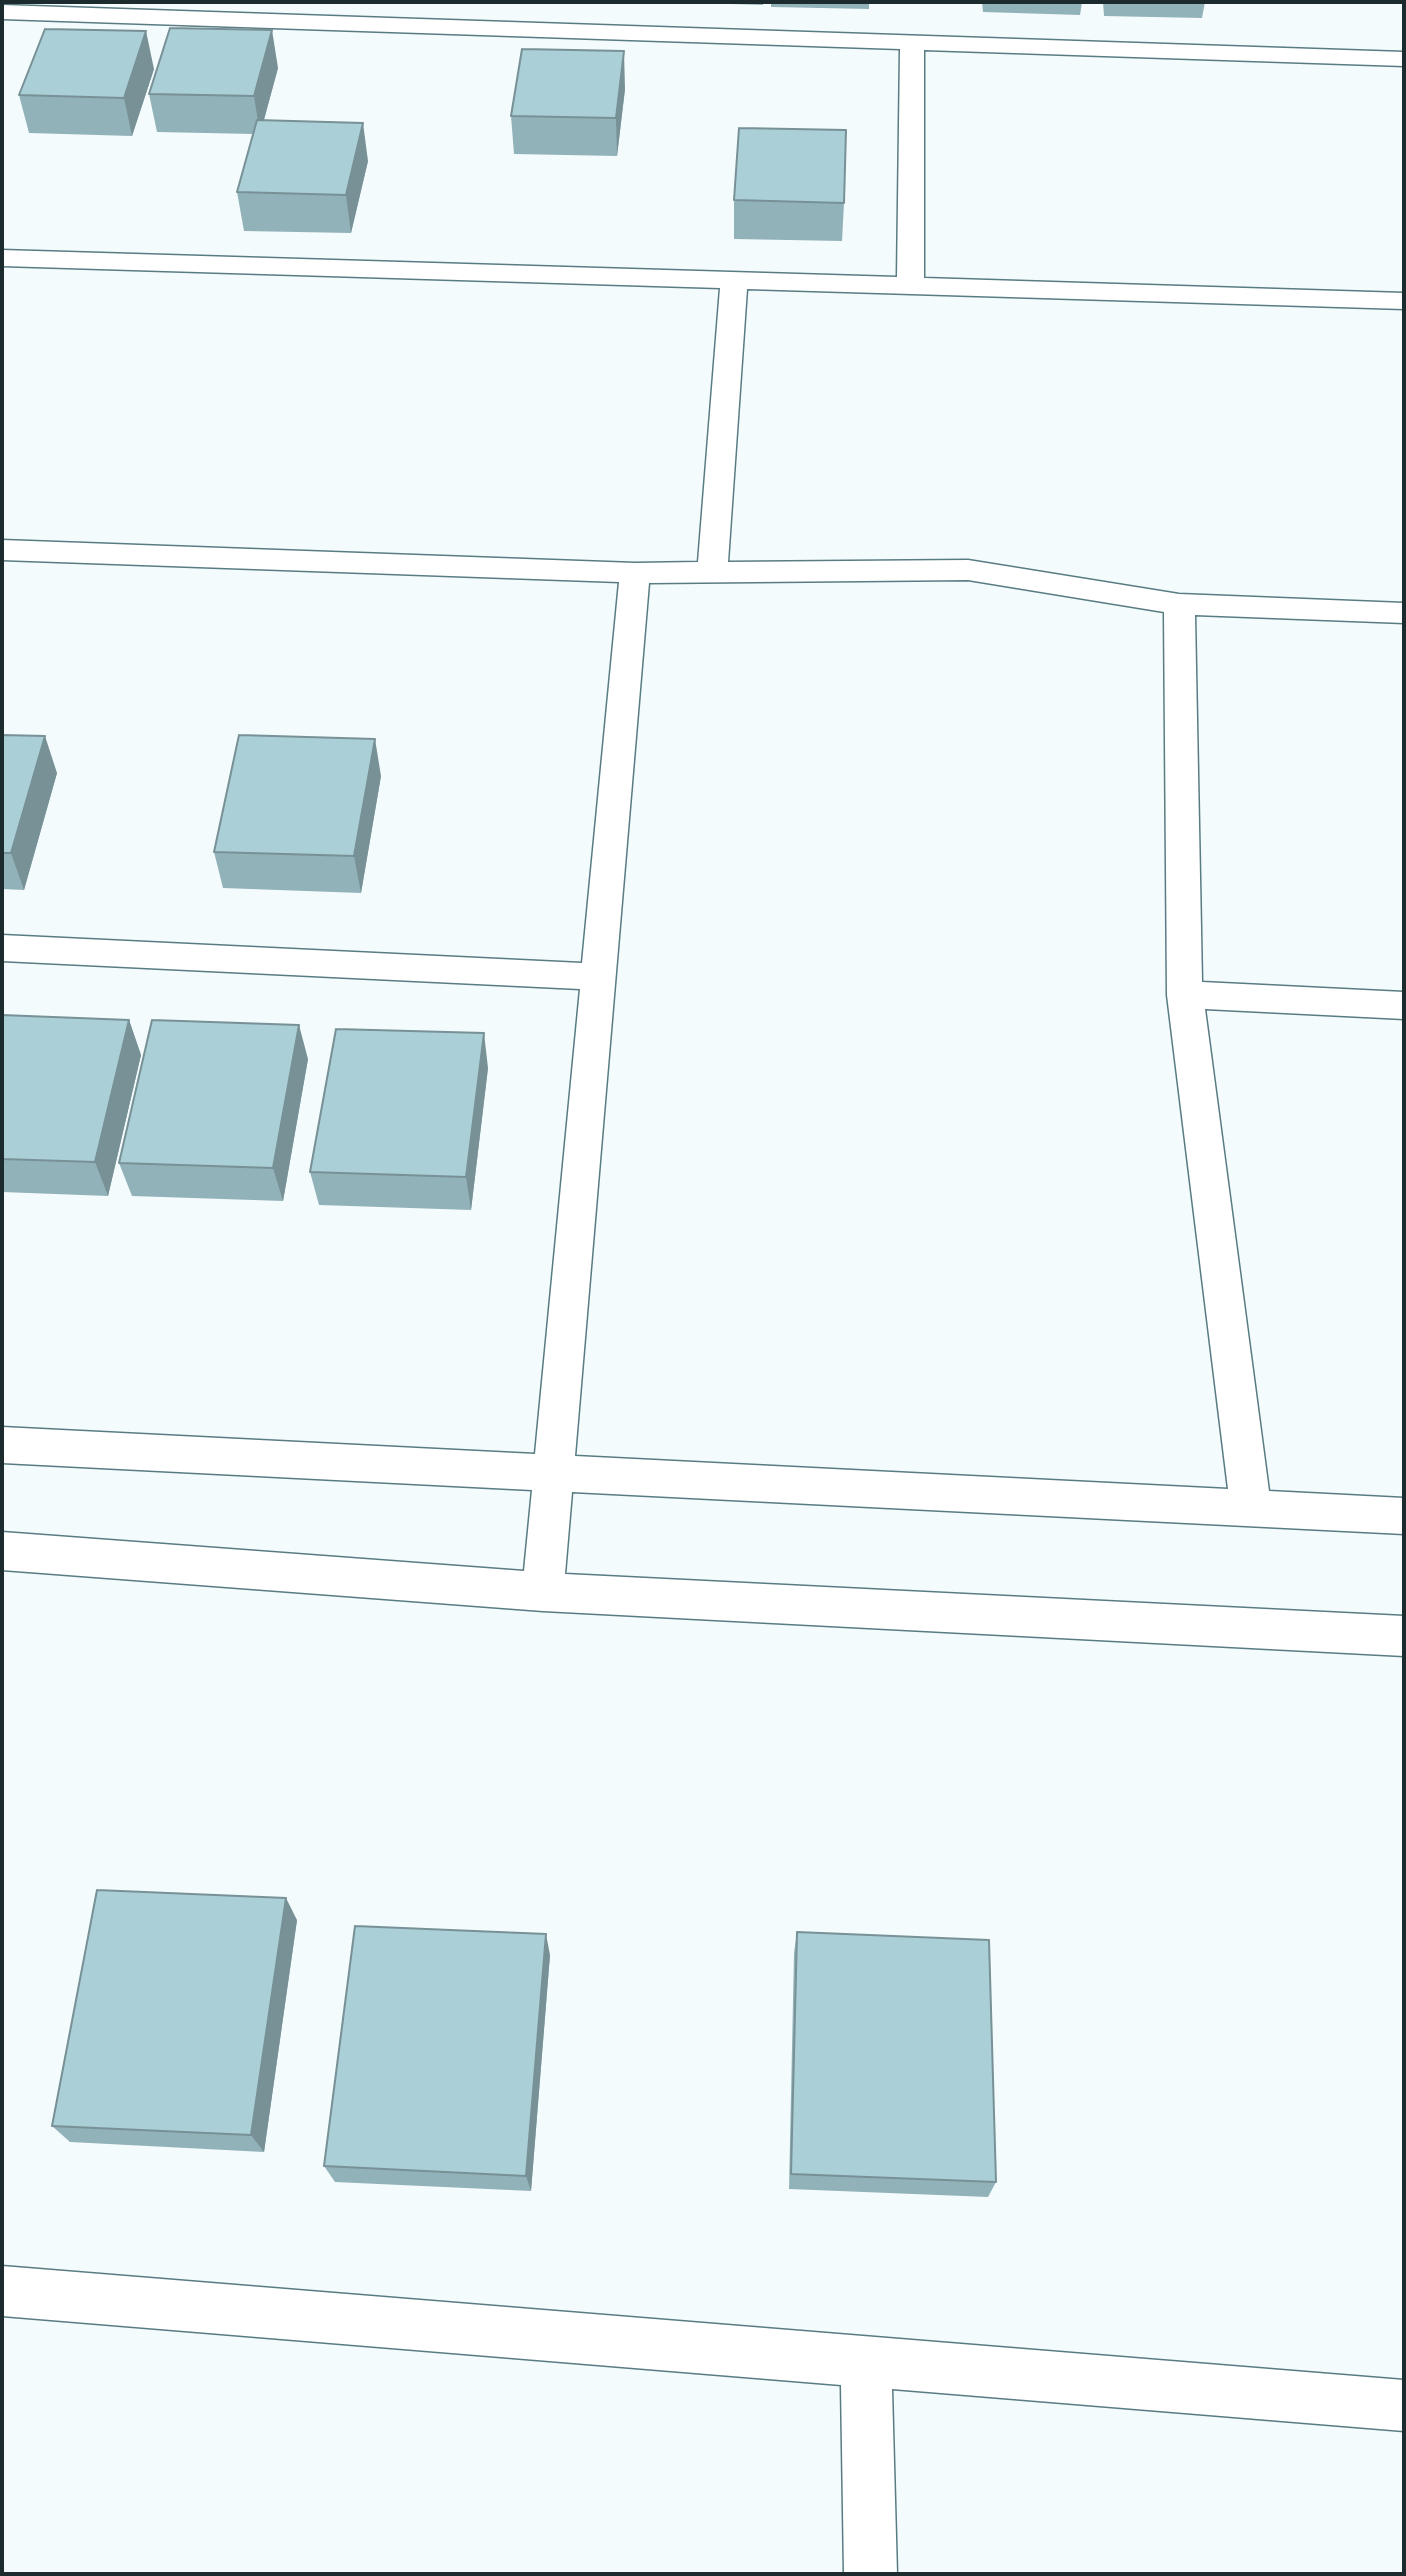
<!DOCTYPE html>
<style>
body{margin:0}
#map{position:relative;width:1406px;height:2576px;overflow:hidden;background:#f4fbfd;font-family:Overpass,sans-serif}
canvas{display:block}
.frame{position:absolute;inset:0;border:4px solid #1c2b2e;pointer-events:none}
</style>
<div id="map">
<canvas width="1406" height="2576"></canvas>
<div class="frame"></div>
</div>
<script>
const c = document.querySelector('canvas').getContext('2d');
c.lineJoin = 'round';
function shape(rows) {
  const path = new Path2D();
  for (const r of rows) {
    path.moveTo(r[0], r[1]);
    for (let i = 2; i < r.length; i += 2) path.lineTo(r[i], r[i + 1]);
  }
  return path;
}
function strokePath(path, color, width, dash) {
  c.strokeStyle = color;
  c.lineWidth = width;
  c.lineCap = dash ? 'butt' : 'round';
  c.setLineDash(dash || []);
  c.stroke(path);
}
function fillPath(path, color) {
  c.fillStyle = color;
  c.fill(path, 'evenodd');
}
const street = shape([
 [2,5,1404,52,1404,66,924,50,924,278,1404,293,1404,309,747,289,728,562,968,560,1179,594,1404,603,1404,623,1195,615,1202,982,1404,992,1404,1019,1205,1009,1269,1491,1404,1498,1404,1534,572,1492,565,1574,1404,1616,1404,1656,543,1611,2,1570,2,1532,524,1571,532,1490,2,1463,2,1427,535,1454,580,989,2,961,2,935,582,963,619,582,2,560,2,540,635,563,698,562,720,288,2,266,2,250,897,277,900,49,2,19,2,5],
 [968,580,1164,612,1167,995,1228,1489,575,1456,649,583,968,580],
 [2,2266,1404,2380,1404,2431,892,2389,897,2574,844,2574,841,2385,2,2316,2,2266]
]);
strokePath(street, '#597c83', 3);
fillPath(street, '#fff');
fillPath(shape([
 [666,2,763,2,763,5],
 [771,2,869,2,869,9,771,7],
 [982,2,1082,2,1080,15,983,12],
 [1103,2,1205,2,1202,18,1104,16],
 [278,68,264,120,368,161,351,233,244,231,237,192,253,134,157,132,149,94],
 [154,69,132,136,29,133,19,95],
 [625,89,617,156,514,154,511,116],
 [734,200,844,203,842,241,734,239],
 [2,735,57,773,24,890,2,889],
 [381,776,361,893,223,888,214,852],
 [2,1015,129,1020,141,1055,108,1196,2,1192],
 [308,1059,283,1201,132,1196,119,1163],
 [488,1068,471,1210,319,1205,310,1172],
 [297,1920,264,2152,70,2142,52,2126],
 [797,1932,996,2182,988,2197,789,2189,794,1953],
 [550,1955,531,2191,335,2182,324,2166]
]), '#92b2b9');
fillPath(shape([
 [272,30,278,68,260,134,254,96],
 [146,31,154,69,132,136,124,98],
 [624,51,625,89,617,156,616,118],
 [363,123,368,161,351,233,346,195],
 [45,736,57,773,24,890,11,853],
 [375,739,381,776,361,893,354,856],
 [129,1020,141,1055,108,1196,95,1162],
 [299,1025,308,1059,283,1201,273,1168],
 [484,1033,488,1068,471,1210,466,1177],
 [286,1898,297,1920,264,2152,251,2135],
 [546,1934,550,1955,531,2191,526,2176]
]), '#779196');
const building = shape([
 [170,28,272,30,254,96,149,94,170,28],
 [45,29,146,31,124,98,19,95,45,29],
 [522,49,624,51,616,118,511,116,522,49],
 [257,120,363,123,346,195,237,192,257,120],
 [739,128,846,130,844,203,734,200,739,128],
 [2,735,45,736,11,853,2,853,2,735],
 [239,735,375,739,354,856,214,852,239,735],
 [2,1015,129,1020,95,1162,2,1159,2,1015],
 [152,1020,299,1025,273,1168,119,1163,152,1020],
 [336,1029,484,1033,466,1177,310,1172,336,1029],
 [97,1890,286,1898,251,2135,52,2126,97,1890],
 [355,1926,546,1934,526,2176,324,2166,355,1926],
 [797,1932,989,1940,996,2182,791,2174,797,1932]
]);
fillPath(building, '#aacfd7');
strokePath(building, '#779196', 2);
</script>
